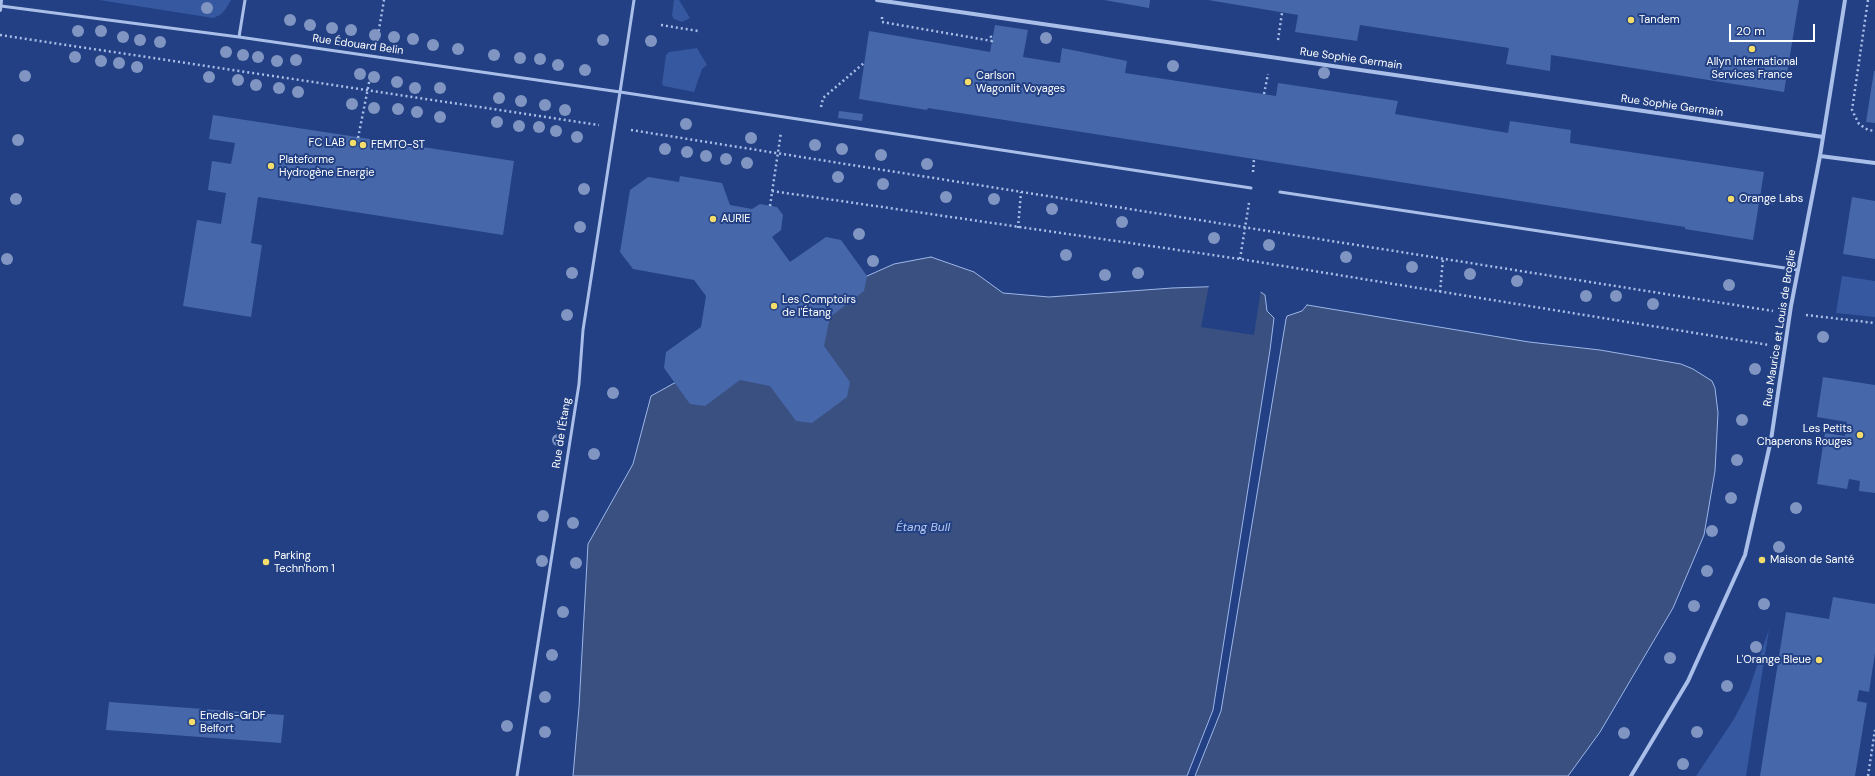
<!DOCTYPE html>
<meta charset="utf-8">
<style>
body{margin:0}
#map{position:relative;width:1875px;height:776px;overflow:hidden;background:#224083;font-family:"DM Sans",sans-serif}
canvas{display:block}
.scale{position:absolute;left:1729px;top:24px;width:86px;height:18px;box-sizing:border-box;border:2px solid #fff;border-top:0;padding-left:5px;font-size:12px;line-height:14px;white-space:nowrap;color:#fff;-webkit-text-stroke:3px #224083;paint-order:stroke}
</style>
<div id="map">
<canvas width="1875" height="776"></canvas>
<div class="scale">20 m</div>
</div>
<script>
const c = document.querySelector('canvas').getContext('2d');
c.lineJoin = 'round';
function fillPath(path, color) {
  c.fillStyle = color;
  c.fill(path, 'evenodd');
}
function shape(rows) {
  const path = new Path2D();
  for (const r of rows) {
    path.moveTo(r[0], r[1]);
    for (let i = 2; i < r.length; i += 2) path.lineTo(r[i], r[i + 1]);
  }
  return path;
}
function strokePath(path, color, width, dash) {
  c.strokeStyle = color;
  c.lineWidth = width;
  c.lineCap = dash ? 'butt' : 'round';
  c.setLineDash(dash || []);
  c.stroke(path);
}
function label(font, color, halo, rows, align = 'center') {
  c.font = font + ' "DM Sans",sans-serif';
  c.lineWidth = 4;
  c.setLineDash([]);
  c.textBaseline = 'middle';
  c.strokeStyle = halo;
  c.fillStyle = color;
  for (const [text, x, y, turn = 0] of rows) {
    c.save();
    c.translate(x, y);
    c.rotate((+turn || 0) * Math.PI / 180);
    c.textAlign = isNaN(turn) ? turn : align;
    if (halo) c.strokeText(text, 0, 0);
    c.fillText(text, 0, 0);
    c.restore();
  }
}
fillPath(shape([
 [99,0,231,0,225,10,220,15,213,18],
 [674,0,679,0,690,18,682,22,674,19,672,15],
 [697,48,707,65,702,69,694,92,664,86,662,84,666,55,669,52],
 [1842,276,1875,281,1875,317,1836,313],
 [1769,629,1746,776,1696,776,1734,719,1749,690]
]), '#3658a0');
const water = shape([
 [931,257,974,272,1003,293,1049,297,1172,288,1230,286,1259,291,1265,295,1267,311,1274,318,1270,350,1213,710,1187,776,573,776,579,707,588,544,633,464,651,396,867,276,894,264,931,257],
 [1307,305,1529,342,1600,350,1681,364,1693,369,1712,381,1715,388,1718,413,1715,471,1704,535,1673,608,1600,732,1568,776,1195,776,1221,711,1286,319,1287,316,1302,311,1307,305]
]);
fillPath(water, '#3a5081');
strokePath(water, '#9db7e9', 1);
fillPath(shape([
 [1230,284,1261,289,1254,335,1201,327,1209,285]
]), '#224083');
fillPath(shape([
 [1104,0,1150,0,1149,8],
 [1208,0,1799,0,1784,92,1551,55,1550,71,1506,64,1509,48,1360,25,1357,41,1295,32,1298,15],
 [995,25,1028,30,1023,57,1060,63,1062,48,1127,61,1125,73,1276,96,1278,83,1398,101,1395,114,1508,133,1510,121,1571,130,1570,143,1764,172,1753,240,1685,229,1685,227,1254,159,928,108,927,110,859,99,869,31,990,52],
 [1874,71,1875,71,1875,123,1866,122],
 [839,111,863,114,862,121,838,118],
 [213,115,514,161,503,235,258,197,251,243,262,245,251,317,183,306,197,220,221,224,226,193,208,190,212,161,231,164,235,143,209,139],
 [680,176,722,183,730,205,752,209,760,204,777,207,783,215,781,230,772,237,790,262,826,237,841,240,867,276,864,291,830,317,824,346,850,382,847,397,812,423,796,421,770,386,740,380,705,406,690,404,664,368,666,352,701,327,706,296,694,280,633,269,620,252,630,190,648,177,679,182],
 [1852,197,1875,201,1875,259,1843,254],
 [1823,377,1875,385,1875,493,1859,491,1860,481,1849,479,1847,489,1817,484,1825,433,1845,436,1847,422,1817,417],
 [1833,597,1875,604,1875,653,1869,692,1859,690,1857,701,1867,703,1855,776,1760,776,1786,612,1829,619],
 [109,702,284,715,281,743,106,730]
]), '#4667aa');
strokePath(shape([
 [1868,0,1852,110,1859,124,1868,130,1875,131],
 [882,17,882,22,992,41,990,33],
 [661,25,698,31],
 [0,35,599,125],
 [1278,40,1282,13],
 [377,41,384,0],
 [1264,94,1268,74],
 [821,107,823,98,864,63],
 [631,130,1773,311],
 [358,138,371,73],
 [1253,172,1254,159],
 [772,191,1240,259,1769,345],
 [1767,203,1773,203],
 [770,206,781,132],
 [1018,228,1021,192],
 [1240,259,1249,203],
 [1440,292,1443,259],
 [1806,315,1875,323],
 [1868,776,1875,730]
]), '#a9bee8', 2.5, [2, 3]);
strokePath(shape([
 [1,6,239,37,620,92,634,0],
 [239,37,245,0],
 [1280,192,1798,270],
 [517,776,579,384,583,330,620,92,1251,188]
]), '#a9bee8', 3);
strokePath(shape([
 [877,0,1823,137],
 [0,10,1,0],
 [1820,156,1875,163],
 [1631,776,1688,681,1745,555,1771,440,1791,306,1820,156,1845,0]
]), '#a9bee8', 4);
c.fillStyle = '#8095c2';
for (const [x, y] of [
 [207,8],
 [290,20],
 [310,25],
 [332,28],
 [351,30],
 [78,31],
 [101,31],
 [375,35],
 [123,37],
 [394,37],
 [1046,38],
 [413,39],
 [140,40],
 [603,40],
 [651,41],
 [160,42],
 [433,45],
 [458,49],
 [226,52],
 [243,55],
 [494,55],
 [75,57],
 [258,57],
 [520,58],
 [540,59],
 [296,60],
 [101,61],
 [277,61],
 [119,63],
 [558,65],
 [1173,66],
 [137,67],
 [585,70],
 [1324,73],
 [360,74],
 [25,76],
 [209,77],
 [374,77],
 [238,80],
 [397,82],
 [256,85],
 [279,88],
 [415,88],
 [440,88],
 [298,92],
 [499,98],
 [521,101],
 [352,104],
 [545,105],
 [374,108],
 [398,109],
 [565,110],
 [417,112],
 [440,117],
 [497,122],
 [686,124],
 [519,126],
 [539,127],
 [556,131],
 [577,137],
 [751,138],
 [18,140],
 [815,145],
 [665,149],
 [842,149],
 [687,152],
 [881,155],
 [706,156],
 [726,159],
 [747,163],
 [927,164],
 [838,177],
 [883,184],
 [584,189],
 [946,197],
 [16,199],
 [994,199],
 [1052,209],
 [1122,222],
 [580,227],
 [859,234],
 [1214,238],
 [1269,245],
 [1066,255],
 [1346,257],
 [7,259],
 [873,261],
 [1412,267],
 [572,273],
 [1138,273],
 [1470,274],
 [1105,275],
 [1517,281],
 [1729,285],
 [1586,296],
 [1616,296],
 [1653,304],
 [567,315],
 [1823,337],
 [1755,369],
 [613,393],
 [1742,420],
 [558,440],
 [594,454],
 [1737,460],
 [1731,498],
 [1796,508],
 [543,516],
 [573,523],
 [1712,531],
 [1779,547],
 [542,561],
 [576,563],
 [1707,571],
 [1764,604],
 [1694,606],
 [563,612],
 [1756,647],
 [552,655],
 [1670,658],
 [1727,686],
 [545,697],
 [507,726],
 [545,732],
 [1697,732],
 [1624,733],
 [1683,764]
]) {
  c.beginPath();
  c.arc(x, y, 6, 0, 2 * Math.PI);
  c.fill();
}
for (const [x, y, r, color] of [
 [1631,20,4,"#f4dd6b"],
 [1752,49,4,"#f4dd6b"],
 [968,82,4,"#f4dd6b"],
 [353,143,4,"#f4dd6b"],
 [363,145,4,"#f4dd6b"],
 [271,166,4,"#f4dd6b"],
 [1731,199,4,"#f4dd6b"],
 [713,219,4,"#f4dd6b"],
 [774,306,4,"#f4dd6b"],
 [1860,435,4,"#f4dd6b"],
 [1762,560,4,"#f4dd6b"],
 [266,562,4,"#f4dd6b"],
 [1819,660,4,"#f4dd6b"],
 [192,722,4,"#f4dd6b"]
]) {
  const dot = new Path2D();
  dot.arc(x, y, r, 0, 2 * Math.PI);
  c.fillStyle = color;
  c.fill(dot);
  strokePath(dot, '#224083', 1.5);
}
label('11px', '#fff', '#224083', [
 ["Tandem",1639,20],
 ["Allyn International",1752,62,"center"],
 ["Services France",1752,75,"center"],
 ["Carlson",976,76],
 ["Wagonlit Voyages",976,89],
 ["FC LAB",345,143,"right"],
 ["FEMTO-ST",371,145],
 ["Plateforme",279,160],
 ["Hydrogène Energie",279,173],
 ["Orange Labs",1739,199],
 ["AURIE",721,219],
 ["Les Comptoirs",782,300],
 ["de l'Étang",782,313],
 ["Les Petits",1852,429,"right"],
 ["Chaperons Rouges",1852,442,"right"],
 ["Parking",274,556],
 ["Techn'hom 1",274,569],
 ["Maison de Santé",1770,560],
 ["L'Orange Bleue",1811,660,"right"],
 ["Enedis-GrDF",200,716],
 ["Belfort",200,729]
], 'left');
label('11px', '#fff', '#224083', [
 ["Rue Édouard Belin",358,45,8],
 ["Rue Sophie Germain",1351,59,8],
 ["Rue Sophie Germain",1672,106,8],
 ["Rue Maurice et Louis de Broglie",1780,328,-81],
 ["Rue de l'Étang",562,433,-81]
]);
label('italic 12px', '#b5c9f0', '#224083', [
 ["Étang Bull",923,528]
]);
</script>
